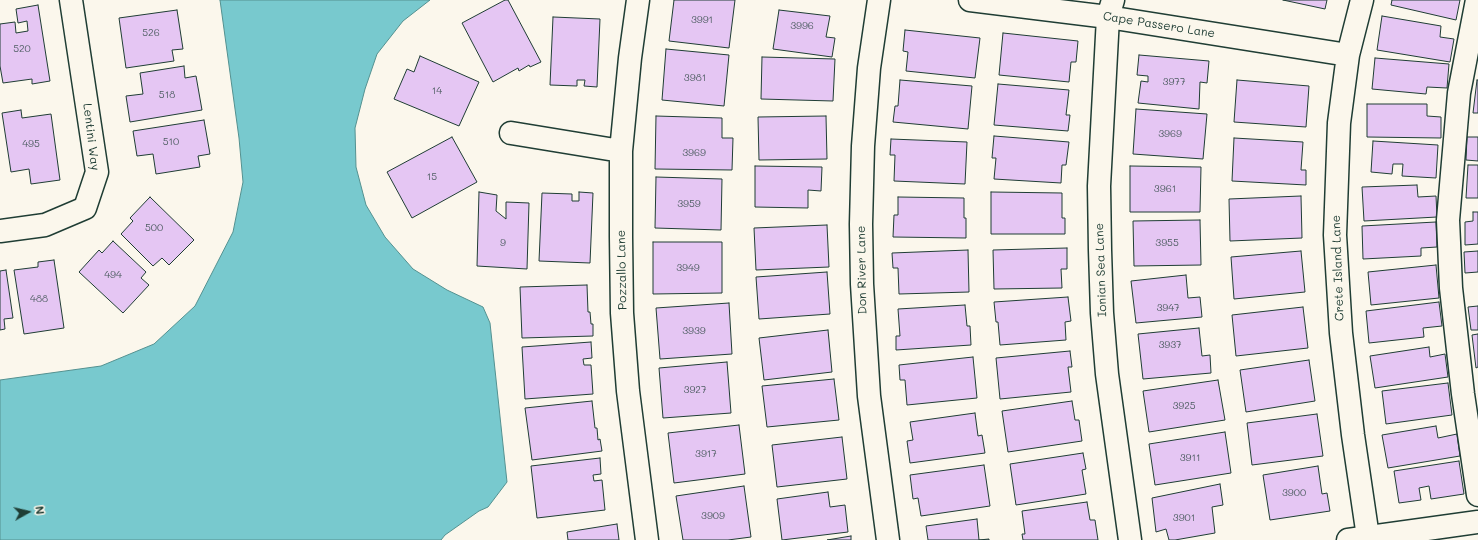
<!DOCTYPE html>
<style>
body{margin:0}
#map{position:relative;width:1478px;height:540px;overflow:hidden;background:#fbf7ec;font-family:Mali,sans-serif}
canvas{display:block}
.north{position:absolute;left:8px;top:492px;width:40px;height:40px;-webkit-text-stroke:3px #fbf7ec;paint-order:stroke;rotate:82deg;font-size:11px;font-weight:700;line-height:16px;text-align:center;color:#1f3d34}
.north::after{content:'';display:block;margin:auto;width:14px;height:18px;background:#1f3d34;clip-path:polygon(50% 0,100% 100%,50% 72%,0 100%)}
</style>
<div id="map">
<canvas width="1478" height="540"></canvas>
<div class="north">N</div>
</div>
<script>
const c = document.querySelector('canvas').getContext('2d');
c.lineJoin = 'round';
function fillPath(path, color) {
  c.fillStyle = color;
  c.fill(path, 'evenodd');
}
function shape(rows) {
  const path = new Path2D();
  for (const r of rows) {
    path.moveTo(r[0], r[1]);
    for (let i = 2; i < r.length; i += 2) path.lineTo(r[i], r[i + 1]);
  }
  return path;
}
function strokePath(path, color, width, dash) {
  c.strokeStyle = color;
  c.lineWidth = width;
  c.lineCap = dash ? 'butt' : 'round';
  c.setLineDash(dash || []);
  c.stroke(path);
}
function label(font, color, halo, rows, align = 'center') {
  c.font = font + ' Mali,sans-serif';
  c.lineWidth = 3;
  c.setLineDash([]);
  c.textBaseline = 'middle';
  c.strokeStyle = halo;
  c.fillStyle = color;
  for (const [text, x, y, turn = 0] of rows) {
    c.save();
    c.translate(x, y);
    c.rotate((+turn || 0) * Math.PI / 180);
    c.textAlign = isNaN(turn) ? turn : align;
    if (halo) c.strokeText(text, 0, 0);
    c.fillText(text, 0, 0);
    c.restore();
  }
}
const water = shape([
 [220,0,430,0,403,21,377,54,365,89,355,128,356,167,366,205,385,237,413,269,447,290,483,307,490,323,507,482,488,507,479,511,445,535,441,540,0,540,0,380,101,366,154,344,195,306,233,232,243,182,239,138,220,0]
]);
fillPath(water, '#78c9ce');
strokePath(water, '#549190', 1);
const building = shape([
 [505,0,508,0,541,62,530,67,529,65,519,71,518,68,493,82,462,23,505,0],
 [674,0,735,0,729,48,669,41,674,0],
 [1283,0,1327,0,1325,9,1283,0],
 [1392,0,1460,0,1456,20,1391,5,1392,0],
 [38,5,50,81,32,84,32,79,3,83,0,66,0,24,15,22,16,33,28,31,27,21,18,23,16,9,38,5],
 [177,10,183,49,172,50,174,61,126,68,119,18,177,10],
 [779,10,830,16,826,37,835,38,832,57,773,49,779,10],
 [1382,16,1441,26,1440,37,1454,39,1450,62,1377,50,1382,16],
 [553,17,600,19,597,87,584,86,585,80,577,80,577,86,550,85,553,17],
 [905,30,980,38,975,78,906,71,908,52,903,51,905,30],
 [1003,33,1078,41,1076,62,1071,62,1069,82,999,75,1003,33],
 [666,49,729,55,724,106,662,100,666,49],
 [1139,55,1209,61,1207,83,1200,82,1199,109,1138,103,1141,81,1148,82,1148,76,1137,75,1139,55],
 [420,56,479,82,459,126,394,99,407,69,414,72,420,56],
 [762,57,835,59,833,101,761,99,762,57],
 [1375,58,1449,64,1447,88,1427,87,1426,94,1372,89,1375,58],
 [184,66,185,78,196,76,202,110,130,122,126,96,143,94,140,73,184,66],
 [900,80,972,86,968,129,893,122,895,106,898,106,900,80],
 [1237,80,1309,86,1306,127,1234,122,1237,80],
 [1477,80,1478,80,1478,113,1473,113,1477,80],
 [998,84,1069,90,1066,115,1070,115,1068,131,994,125,998,84],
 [1367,104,1427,104,1427,116,1441,117,1441,138,1367,137,1367,104],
 [1136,109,1207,114,1203,159,1133,154,1136,109],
 [21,110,22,118,51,114,60,180,31,184,29,169,11,172,2,113,21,110],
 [656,116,722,118,722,138,733,138,732,170,655,169,656,116],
 [826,116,827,159,759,160,758,117,826,116],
 [204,120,210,154,198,156,200,167,156,174,153,154,137,156,133,131,204,120],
 [994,136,1069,142,1066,165,1062,165,1061,183,994,179,996,158,992,158,994,136],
 [452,137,477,182,412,218,387,172,452,137],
 [1467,137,1478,137,1478,161,1466,160,1467,137],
 [1234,138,1303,142,1301,170,1306,170,1306,185,1232,181,1234,138],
 [891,139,967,142,965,184,894,181,895,155,890,155,891,139],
 [1373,141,1438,145,1436,178,1402,176,1403,164,1393,164,1392,174,1371,172,1373,141],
 [1468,165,1478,165,1478,198,1466,198,1468,165],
 [755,166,822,167,821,191,808,190,808,208,755,207,755,166],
 [1130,166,1201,167,1200,212,1130,212,1130,166],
 [656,177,722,179,721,230,655,228,656,177],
 [1417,185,1418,197,1436,196,1437,217,1364,221,1362,187,1417,185],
 [479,192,497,195,496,211,506,219,506,202,529,203,527,269,477,266,479,192],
 [579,192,593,193,590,263,539,261,542,193,572,194,572,201,579,201,579,192],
 [991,192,1062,193,1062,218,1065,218,1065,234,991,234,991,192],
 [1301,196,1302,238,1230,241,1229,199,1301,196],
 [150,197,194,240,169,265,162,258,153,266,121,234,133,221,130,218,150,197],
 [898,197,964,198,964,218,966,218,966,238,893,237,894,215,898,215,898,197],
 [1473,212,1478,212,1478,244,1465,245,1465,222,1473,221,1473,212],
 [1200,220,1201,265,1134,266,1133,221,1200,220],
 [1436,222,1437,247,1421,248,1421,256,1363,259,1362,226,1436,222],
 [827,225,829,267,756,270,754,228,827,225],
 [113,241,146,272,141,278,149,285,123,313,79,272,99,250,102,253,113,241],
 [653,242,722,242,722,293,653,294,653,242],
 [1067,248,1067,269,1061,269,1062,288,994,289,993,250,1067,248],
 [968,250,969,292,899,294,898,268,893,268,892,253,968,250],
 [1301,251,1305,292,1234,299,1231,257,1301,251],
 [1478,251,1478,272,1465,273,1464,252,1478,251],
 [54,260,64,328,24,334,14,270,38,267,38,262,54,260],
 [1436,265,1439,298,1371,305,1368,272,1436,265],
 [6,270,13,318,4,319,5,329,0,330,0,271,6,270],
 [827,272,830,314,759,319,756,277,827,272],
 [1186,275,1188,298,1200,297,1202,317,1136,323,1131,281,1186,275],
 [587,285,588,312,590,312,591,324,593,324,593,336,522,338,520,287,587,285],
 [1068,297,1071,321,1065,322,1066,340,1000,345,998,322,996,322,994,302,1068,297],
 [1439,302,1442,326,1423,328,1424,337,1369,343,1366,311,1439,302],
 [729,303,732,354,660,359,656,308,729,303],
 [965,305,967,326,970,326,971,345,896,350,896,336,900,336,898,309,965,305],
 [1478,306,1478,330,1471,330,1468,307,1478,306],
 [1303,307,1308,348,1236,356,1232,315,1303,307],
 [1199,328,1202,356,1210,355,1211,373,1143,379,1138,334,1199,328],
 [828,330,832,372,764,380,759,338,828,330],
 [1478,334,1478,367,1476,368,1472,335,1478,334],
 [591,342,592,358,583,359,584,365,591,365,593,394,525,399,522,347,591,342],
 [1429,347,1430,357,1445,354,1448,377,1375,388,1370,356,1429,347],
 [1070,351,1072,367,1068,367,1071,392,1000,399,996,358,1070,351],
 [973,357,977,398,907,405,905,380,900,380,899,365,973,357],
 [1309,360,1315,401,1246,412,1240,370,1309,360],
 [727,362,731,413,663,418,659,368,727,362],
 [834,379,839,420,767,427,762,386,834,379],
 [1218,380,1225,420,1149,432,1143,391,1218,380],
 [1448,383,1452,415,1386,424,1382,391,1448,383],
 [592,401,595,428,597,428,598,440,600,439,602,451,532,460,525,408,592,401],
 [1072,401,1075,420,1079,420,1082,441,1008,452,1002,411,1072,401],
 [975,413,978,436,982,435,985,453,910,463,907,441,913,440,910,422,975,413],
 [1317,414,1323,456,1252,465,1247,423,1317,414],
 [739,425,745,474,674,483,668,433,739,425],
 [1436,426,1438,438,1457,434,1460,456,1388,468,1382,435,1436,426],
 [1225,432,1231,473,1155,485,1149,444,1225,432],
 [842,437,847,479,777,487,772,445,842,437],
 [1083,453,1086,469,1082,470,1086,494,1016,505,1010,464,1083,453],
 [600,458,601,474,593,475,594,481,602,480,605,510,537,518,531,466,600,458],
 [1459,461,1464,494,1431,499,1429,486,1419,488,1421,500,1399,503,1394,471,1459,461],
 [984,465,990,506,921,516,918,498,913,499,910,475,984,465],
 [1318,466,1322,494,1327,493,1330,511,1270,520,1263,475,1318,466],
 [1220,484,1223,505,1212,507,1215,533,1175,540,1169,540,1166,529,1156,532,1152,498,1220,484],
 [744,486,751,537,728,540,683,540,676,496,744,486],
 [828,492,830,507,845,505,848,532,782,540,777,499,828,492],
 [1087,502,1090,520,1095,520,1098,540,1023,540,1022,534,1025,534,1022,511,1087,502],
 [977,519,979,540,989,539,989,540,928,540,926,526,977,519],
 [617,524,619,540,568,540,567,532,617,524],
 [851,536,851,540,827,540,851,536]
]);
fillPath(building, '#e5c6f3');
strokePath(building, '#1f3d34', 1);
const minor = shape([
 [638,0,630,58,621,151,621,237,622,313,628,391,647,540],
 [879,0,869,68,863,146,861,224,862,284,869,396,888,540],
 [970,0,1108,17,1348,55],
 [1113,0,1108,17,1099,186,1100,250,1102,313,1107,374,1130,540],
 [1362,0,1348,55,1339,123,1335,235,1341,333,1353,435,1368,537],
 [1477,0,1459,93,1448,220,1451,288,1463,394,1478,495],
 [511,133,621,151],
 [0,231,45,225,85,208,97,172,71,0],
 [1348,540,1478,522]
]);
strokePath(minor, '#1f3d34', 25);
strokePath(minor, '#fbf7ec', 22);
label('10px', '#505f64', null, [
 ["3991",702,20],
 ["3996",802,26],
 ["526",151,33],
 ["520",22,49],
 ["3981",695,78],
 ["3977",1174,82],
 ["14",437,91],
 ["518",167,95],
 ["3969",1170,134],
 ["510",171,142],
 ["495",31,144],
 ["3969",694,153],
 ["15",432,177],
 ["3961",1165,189],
 ["3959",689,204],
 ["500",154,228],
 ["9",503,243],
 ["3955",1167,243],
 ["3949",688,268],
 ["494",113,275],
 ["488",39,299],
 ["3947",1168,308],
 ["3939",694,331],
 ["3937",1170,345],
 ["3927",695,390],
 ["3925",1184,406],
 ["3917",706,454],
 ["3911",1190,458],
 ["3900",1294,493],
 ["3909",713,516],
 ["3901",1184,518]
]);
label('12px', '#1f3d34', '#fbf7ec', [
 ["Cape Passero Lane",1159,25,9],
 ["Lentini Way",91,137,83],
 ["Crete Island Lane",1338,268,-92],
 ["Pozzallo Lane",622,270,-91],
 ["Don River Lane",862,270,-91],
 ["Ionian Sea Lane",1101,270,-92]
]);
</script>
